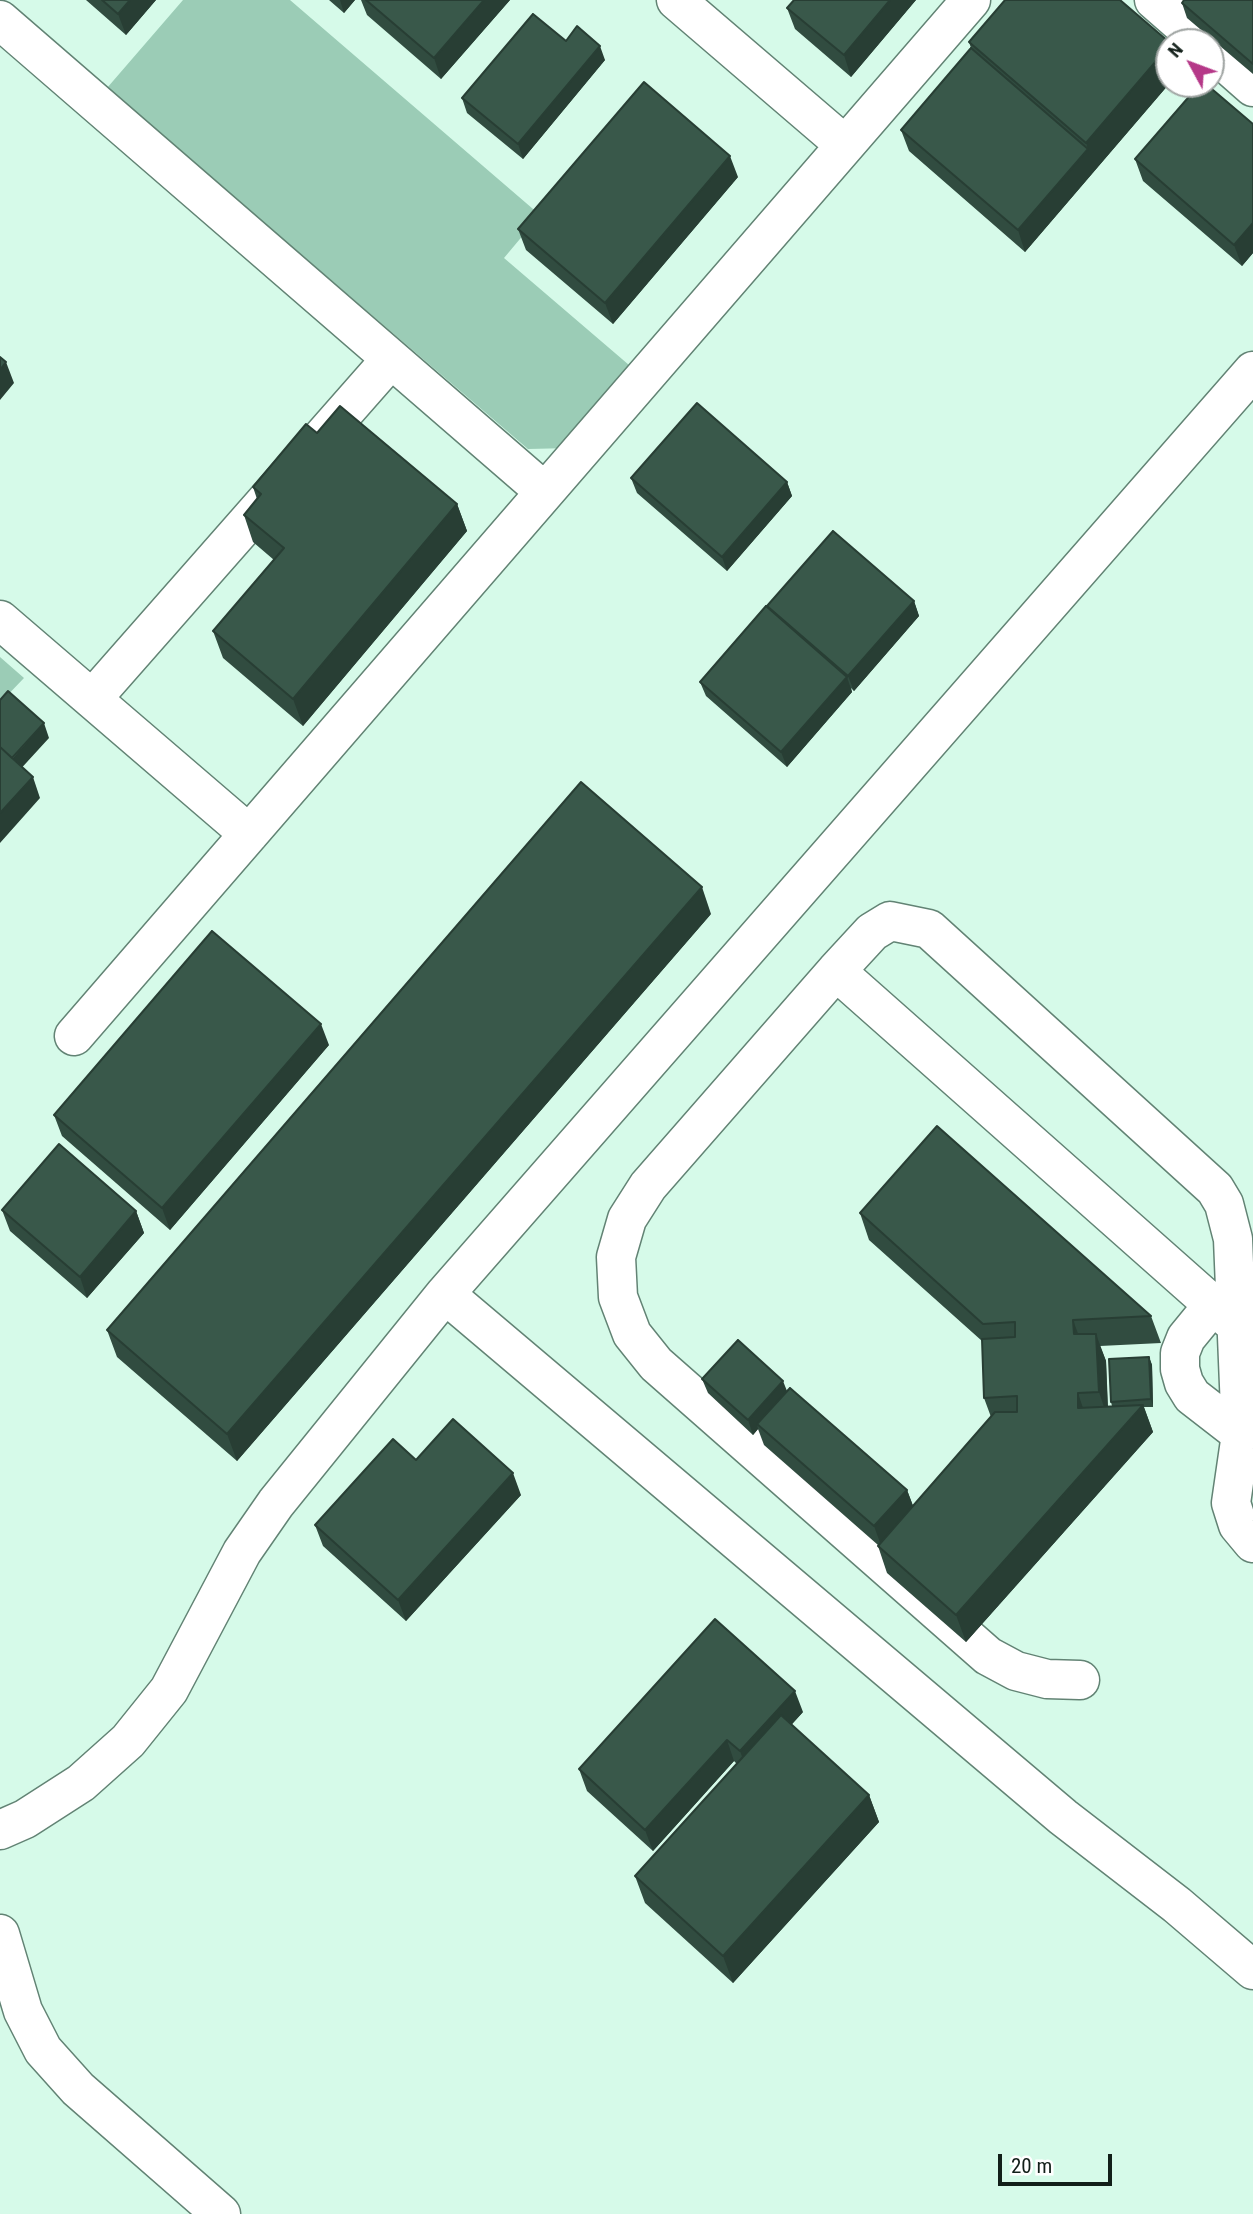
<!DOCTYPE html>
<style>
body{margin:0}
#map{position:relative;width:1253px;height:2214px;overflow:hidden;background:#d6fae9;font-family:"Roboto Condensed",sans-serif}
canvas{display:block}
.north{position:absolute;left:1155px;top:28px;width:70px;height:70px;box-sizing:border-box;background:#fff;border:2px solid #a0a5a3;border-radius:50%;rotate:311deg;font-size:19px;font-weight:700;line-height:28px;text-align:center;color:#121f19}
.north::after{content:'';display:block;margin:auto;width:24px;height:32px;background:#b53888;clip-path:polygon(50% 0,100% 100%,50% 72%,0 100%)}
.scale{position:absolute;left:998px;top:2154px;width:114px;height:32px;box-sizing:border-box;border:4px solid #121f19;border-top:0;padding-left:9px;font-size:21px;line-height:24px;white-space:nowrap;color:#121f19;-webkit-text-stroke:5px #fff;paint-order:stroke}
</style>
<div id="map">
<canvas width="1253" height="2214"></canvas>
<div class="north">N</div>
<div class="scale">20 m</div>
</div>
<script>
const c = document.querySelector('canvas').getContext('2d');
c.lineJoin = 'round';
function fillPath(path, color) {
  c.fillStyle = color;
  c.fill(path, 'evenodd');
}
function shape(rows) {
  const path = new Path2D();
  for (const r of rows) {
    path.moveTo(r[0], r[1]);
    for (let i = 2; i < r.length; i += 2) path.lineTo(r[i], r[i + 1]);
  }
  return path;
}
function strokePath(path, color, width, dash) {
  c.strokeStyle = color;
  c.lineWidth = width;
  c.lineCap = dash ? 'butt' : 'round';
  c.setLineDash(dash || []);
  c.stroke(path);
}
fillPath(shape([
 [183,0,290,0,540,215,504,258,636,371,571,448,528,449,107,88],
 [0,657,24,678,0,703]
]), '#9bccb6');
const minor = shape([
 [676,0,845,145],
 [1154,0,1202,42],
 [0,20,545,492],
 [1211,50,1253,87],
 [0,620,249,834],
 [92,699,391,359],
 [836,971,1238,1327],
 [74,1036,971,0],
 [445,1294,1063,1817,1177,1905,1253,1970],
 [1213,1305,1186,1338,1180,1353,1180,1369,1184,1383,1192,1396,1241,1434],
 [1080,1680,1047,1679,1016,1671,988,1656,656,1364,632,1334,618,1297,616,1257,627,1219,648,1186,836,971,872,932,890,921,929,929,1215,1189,1224,1204,1233,1239,1241,1434,1231,1503,1238,1525,1253,1543],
 [0,1830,25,1819,81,1783,128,1741,169,1690,242,1552,276,1503,445,1294,1253,371],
 [0,1934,23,2011,43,2050,78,2089,221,2214]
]);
strokePath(minor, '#628374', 41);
strokePath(minor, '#fff', 38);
fillPath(shape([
 [86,0,156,0,126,35],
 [329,0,355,0,344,13],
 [361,0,510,0,441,79,367,15],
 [794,0,916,0,851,77,795,29,787,8],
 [1253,0,1253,74,1187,18,1182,3],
 [566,41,605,60,523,159,467,113,462,98],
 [969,42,1169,84,1025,252,909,151,901,130,971,48],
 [1253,124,1253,253,1242,266,1143,181,1135,159],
 [738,177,613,324,526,250,518,229],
 [317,433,457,504,467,531,303,726,223,658,213,631,274,560,253,542,244,515,257,499,253,487],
 [631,478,787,482,792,496,727,571,637,493],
 [914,601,919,616,854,691,851,688,852,692,787,767,706,696,700,682,769,609,767,606],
 [711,914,237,1461,117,1357,107,1330],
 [329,1045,170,1230,62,1136,54,1115],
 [2,1210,136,1211,144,1233,87,1298,10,1231],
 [860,1213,1151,1316,1161,1343,1100,1346,1106,1361,1108,1406,1112,1406,1111,1402,1149,1357,1152,1365,1153,1407,1144,1407,1153,1432,966,1642,887,1573,878,1546,878,1545,764,1445,758,1429,753,1435,708,1393,702,1379,787,1391,907,1490,913,1506,991,1417,984,1398,982,1341,869,1240],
 [416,1460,521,1495,406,1621,323,1546,315,1525],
 [803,1712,791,1725,869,1795,879,1822,733,1983,645,1903,635,1876,737,1764,734,1761,653,1851,587,1791,579,1769]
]), '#314c40');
fillPath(shape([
 [130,0,156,0,126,35,118,14],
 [340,0,355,0,344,13],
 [484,0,510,0,441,79,434,58],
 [890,0,916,0,851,77,844,55],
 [600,46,605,60,523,159,518,144],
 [1169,46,1169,84,1025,252,1018,230,1088,149,1086,143],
 [730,156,738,177,613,324,605,303],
 [1253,223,1253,253,1242,266,1234,245],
 [6,362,14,383,0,400,0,370],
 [787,482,792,496,727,571,722,557],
 [457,504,467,531,303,726,293,699],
 [914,601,919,616,854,691,848,676],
 [847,677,852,692,787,767,781,752],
 [44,723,49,738,16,774,11,760],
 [33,777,40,798,0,843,0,813],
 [702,887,711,914,237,1461,227,1434],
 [321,1024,329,1045,170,1230,162,1208],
 [136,1211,144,1233,87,1298,80,1277],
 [1073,1320,1083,1347,1074,1334],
 [1096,1334,1106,1361,1108,1419,1099,1392],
 [1149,1357,1152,1365,1153,1407,1151,1399],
 [783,1381,789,1396,757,1424,758,1429,753,1435,748,1420],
 [1078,1393,1087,1420,1078,1408],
 [1143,1405,1153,1432,966,1642,956,1615],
 [513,1473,521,1495,406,1621,398,1600],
 [907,1490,915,1511,882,1548,874,1526],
 [795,1691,803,1712,748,1773,740,1751],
 [727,1740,734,1761,653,1851,645,1830],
 [869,1795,879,1822,733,1983,723,1956]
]), '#283e34');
const building = shape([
 [102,0,130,0,118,14,102,0],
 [366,0,484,0,434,58,366,0],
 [794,0,890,0,844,55,787,8,794,0],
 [1005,0,1120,0,1169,42,1169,46,1086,143,969,42,1005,0],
 [1184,0,1253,0,1253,64,1182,3,1184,0],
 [533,14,566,41,577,26,600,46,518,144,462,98,533,14],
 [971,48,1088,149,1018,230,901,130,971,48],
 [644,82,730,156,605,303,518,229,644,82],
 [1200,84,1206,84,1253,124,1253,223,1234,245,1135,159,1200,84],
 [0,357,6,362,0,370,0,357],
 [697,403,787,482,722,557,631,478,697,403],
 [340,406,457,504,293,699,213,631,284,548,244,515,261,494,253,487,306,424,317,433,340,406],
 [833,531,914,601,848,676,767,606,833,531],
 [766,606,847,677,781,752,700,682,766,606],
 [8,691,44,723,12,758,0,747,0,700,8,691],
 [0,747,33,777,0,813,0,747],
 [581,782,702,887,227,1434,107,1330,581,782],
 [212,931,321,1024,162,1208,54,1115,212,931],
 [937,1126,1151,1316,1073,1320,1074,1334,1096,1334,1099,1392,1078,1393,1078,1408,1143,1405,956,1615,878,1546,995,1412,1017,1412,1017,1396,984,1398,982,1339,1015,1337,1015,1322,983,1324,860,1213,937,1126],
 [59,1144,136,1211,80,1277,2,1210,59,1144],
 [738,1340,783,1381,748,1420,702,1379,738,1340],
 [1149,1357,1151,1399,1111,1402,1109,1359,1149,1357],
 [790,1388,907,1490,874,1526,757,1424,790,1388],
 [453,1419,513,1473,398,1600,315,1525,393,1439,416,1460,453,1419],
 [715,1619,795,1691,740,1751,727,1740,645,1830,579,1769,715,1619],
 [781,1715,869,1795,723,1956,635,1876,781,1715]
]);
fillPath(building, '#39584a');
strokePath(building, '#283e34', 2);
</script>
